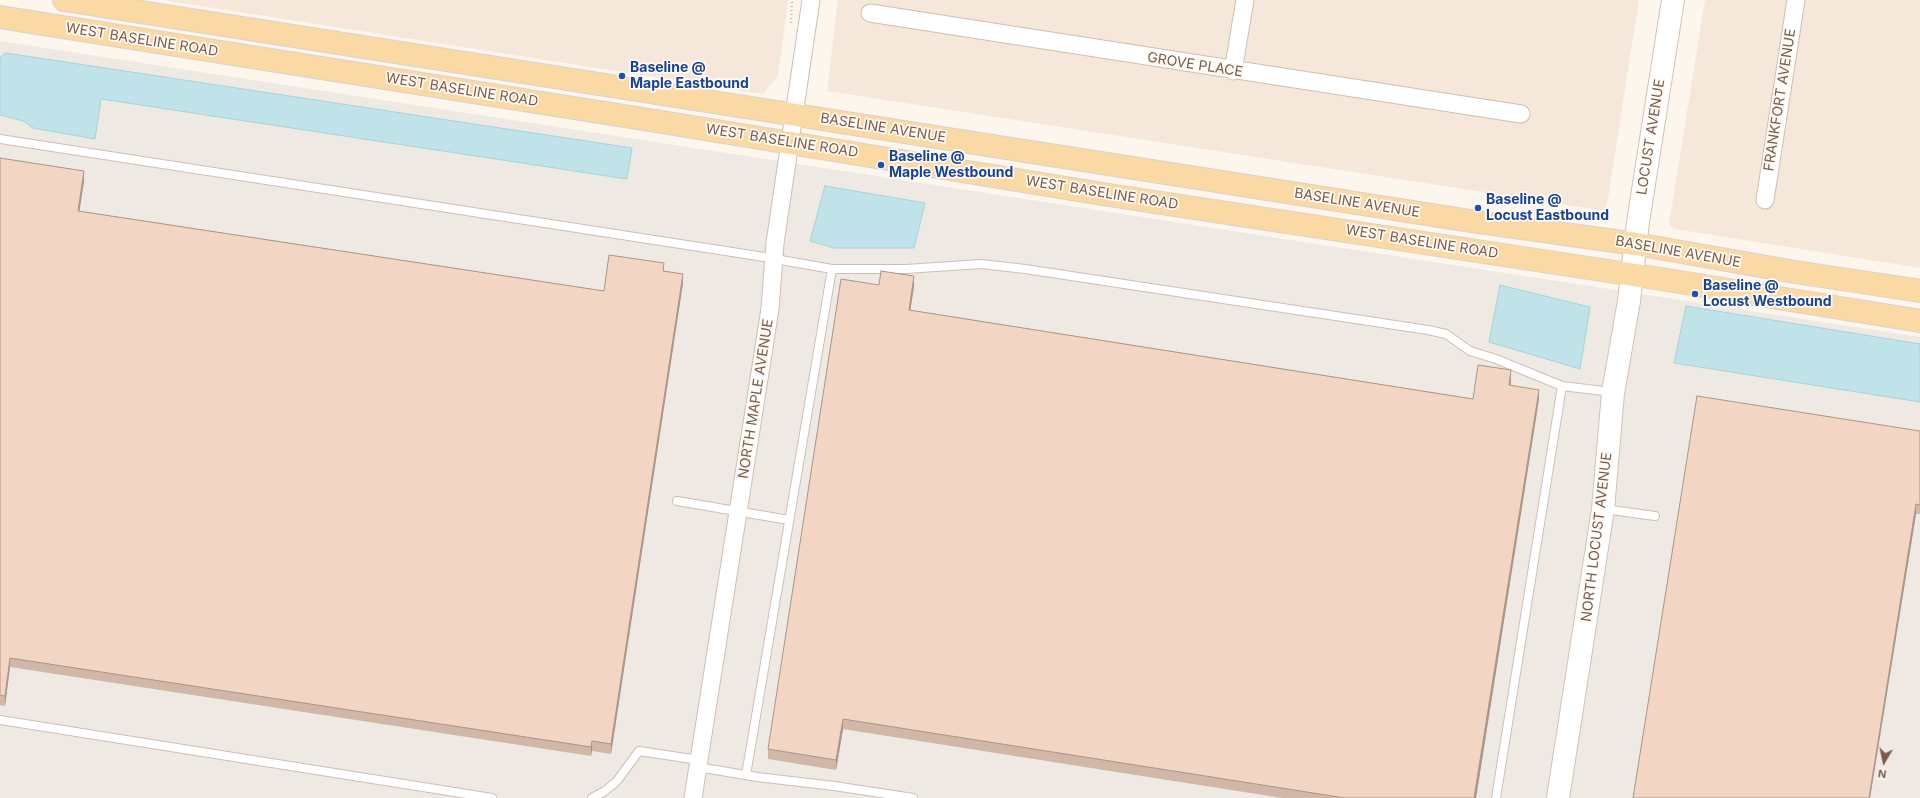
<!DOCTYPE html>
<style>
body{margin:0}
#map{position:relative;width:1920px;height:798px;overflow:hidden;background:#fdf6ec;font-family:Inter,sans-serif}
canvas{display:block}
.north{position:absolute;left:1864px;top:742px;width:40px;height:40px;-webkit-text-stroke:3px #fffaf3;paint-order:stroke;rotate:189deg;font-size:11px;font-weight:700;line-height:16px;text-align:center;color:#7a5c4d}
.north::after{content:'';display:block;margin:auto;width:14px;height:18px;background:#7a5c4d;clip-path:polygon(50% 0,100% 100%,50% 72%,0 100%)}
</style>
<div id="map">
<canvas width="1920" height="798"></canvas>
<div class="north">N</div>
</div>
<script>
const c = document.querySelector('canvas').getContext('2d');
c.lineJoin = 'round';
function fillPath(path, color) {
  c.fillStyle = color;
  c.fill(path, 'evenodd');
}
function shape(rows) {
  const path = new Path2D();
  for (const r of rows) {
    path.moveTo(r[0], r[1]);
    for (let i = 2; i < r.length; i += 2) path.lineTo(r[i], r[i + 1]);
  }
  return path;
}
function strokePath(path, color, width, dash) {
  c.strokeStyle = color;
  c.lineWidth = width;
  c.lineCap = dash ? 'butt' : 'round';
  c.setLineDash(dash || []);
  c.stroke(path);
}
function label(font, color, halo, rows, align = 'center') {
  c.font = font + ' Inter,sans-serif';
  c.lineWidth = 3.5;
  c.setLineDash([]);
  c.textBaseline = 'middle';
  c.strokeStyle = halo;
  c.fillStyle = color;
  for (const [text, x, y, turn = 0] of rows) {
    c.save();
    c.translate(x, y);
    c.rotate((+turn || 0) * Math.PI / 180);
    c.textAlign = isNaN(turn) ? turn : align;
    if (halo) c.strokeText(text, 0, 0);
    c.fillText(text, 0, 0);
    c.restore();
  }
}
fillPath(shape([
 [163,0,788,0,778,76,763,94],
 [838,0,1639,0,1606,211,827,91],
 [1705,0,1920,0,1920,268,1675,229,1669,224]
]), '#f5e8da');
fillPath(shape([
 [0,41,1920,337,1920,798,0,798]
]), '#efe9e4');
const water = shape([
 [6,53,632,148,627,179,101,99,95,139,33,128,23,121,0,115,0,57,6,53],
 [825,186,925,203,914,248,834,248,810,241,825,186],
 [1500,285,1590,307,1580,369,1489,342,1500,285],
 [1686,306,1920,344,1920,402,1674,363,1686,306]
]);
fillPath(water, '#bfe3e8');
strokePath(water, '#a5d3da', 1);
const lane = shape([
 [0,139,758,256,832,269,906,269,981,264,1025,269,1428,330,1446,334,1470,351,1496,359,1562,386],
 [677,501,789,520],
 [1604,509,1655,516],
 [0,720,492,798],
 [698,767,757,777,834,786,913,798],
 [746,775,832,269],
 [592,798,605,791,617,781,639,751,699,760],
 [1496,798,1562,386,1612,392]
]);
const street = shape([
 [870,13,1521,114],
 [1233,71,1245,0],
 [1765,200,1796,0],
 [693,798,770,309,775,243,811,0]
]);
const secondary = shape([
 [1558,798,1603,509,1613,393,1629,301,1638,222,1673,0]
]);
const primary = shape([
 [64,0,1464,220,1636,244,1795,272,1920,291],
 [0,17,637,118,1115,196,1661,279,1920,321]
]);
strokePath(lane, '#d1beb0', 10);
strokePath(street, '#d1beb0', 19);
strokePath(secondary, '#d6c0b0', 24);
strokePath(primary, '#dad1cd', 24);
strokePath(shape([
 [791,23,792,0]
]), '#d9b8a5', 2.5, [1, 3]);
strokePath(lane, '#fff', 8);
strokePath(street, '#fff', 17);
strokePath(secondary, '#fff', 22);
strokePath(primary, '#fbd9a5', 22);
fillPath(shape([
 [0,162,84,181,79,211,604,291,664,271,683,283,611,754,592,751,591,756,10,667,5,706,0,705],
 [879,285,914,286,910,310,1473,399,1511,380,1511,385,1539,399,1476,798,1282,798,843,729,836,770,768,759,768,749],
 [1920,431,1920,514,1916,514,1870,798,1633,798]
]), '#d1b7a8');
fillPath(shape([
 [84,171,84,181,78,221,78,211],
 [683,274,683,283,611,754,611,744],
 [914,276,914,286,909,320,909,310],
 [1511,370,1511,380,1509,395,1509,385],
 [1539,390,1539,399,1476,798,1474,798],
 [1916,504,1916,514,1870,798,1869,798],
 [10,658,10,667,5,706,5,696],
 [843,719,843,729,836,770,836,760],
 [592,741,592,751,591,756,591,747]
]), '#aa9588');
const building = shape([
 [0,158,84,171,78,211,604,291,609,255,664,263,663,271,683,274,611,744,592,741,591,747,10,658,5,696,0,695,0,158],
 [881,271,914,276,909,310,1473,399,1478,365,1511,370,1509,385,1539,390,1474,798,1345,798,843,719,836,760,768,749,841,279,879,285,881,271],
 [1697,396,1920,431,1920,505,1916,504,1869,798,1633,798,1697,396]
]);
fillPath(building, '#f3d5c3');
strokePath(building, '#aa9588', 1);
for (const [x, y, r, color] of [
 [622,76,4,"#1a4fb4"],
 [881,165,4,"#1a4fb4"],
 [1478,208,4,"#1a4fb4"],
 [1695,294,4,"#1a4fb4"]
]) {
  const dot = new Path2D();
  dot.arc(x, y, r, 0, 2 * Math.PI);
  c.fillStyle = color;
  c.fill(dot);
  strokePath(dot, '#fffaf3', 1.5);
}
label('14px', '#7a5c4d', '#fffaf3', [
 ["WEST BASELINE ROAD",142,40,9],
 ["GROVE PLACE",1195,65,9],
 ["WEST BASELINE ROAD",462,90,9],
 ["FRANKFORT AVENUE",1780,100,-81],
 ["BASELINE AVENUE",883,128,9],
 ["LOCUST AVENUE",1651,137,-81],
 ["WEST BASELINE ROAD",782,141,9],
 ["WEST BASELINE ROAD",1102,193,9],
 ["BASELINE AVENUE",1357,203,9],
 ["WEST BASELINE ROAD",1422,242,9],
 ["BASELINE AVENUE",1678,252,10],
 ["NORTH MAPLE AVENUE",756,399,-81],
 ["NORTH LOCUST AVENUE",1597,537,-83]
]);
label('bold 14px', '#164399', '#fffaf3', [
 ["Baseline @",630,68],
 ["Maple Eastbound",630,84],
 ["Baseline @",889,157],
 ["Maple Westbound",889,173],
 ["Baseline @",1486,200],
 ["Locust Eastbound",1486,216],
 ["Baseline @",1703,286],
 ["Locust Westbound",1703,302]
], 'left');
</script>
